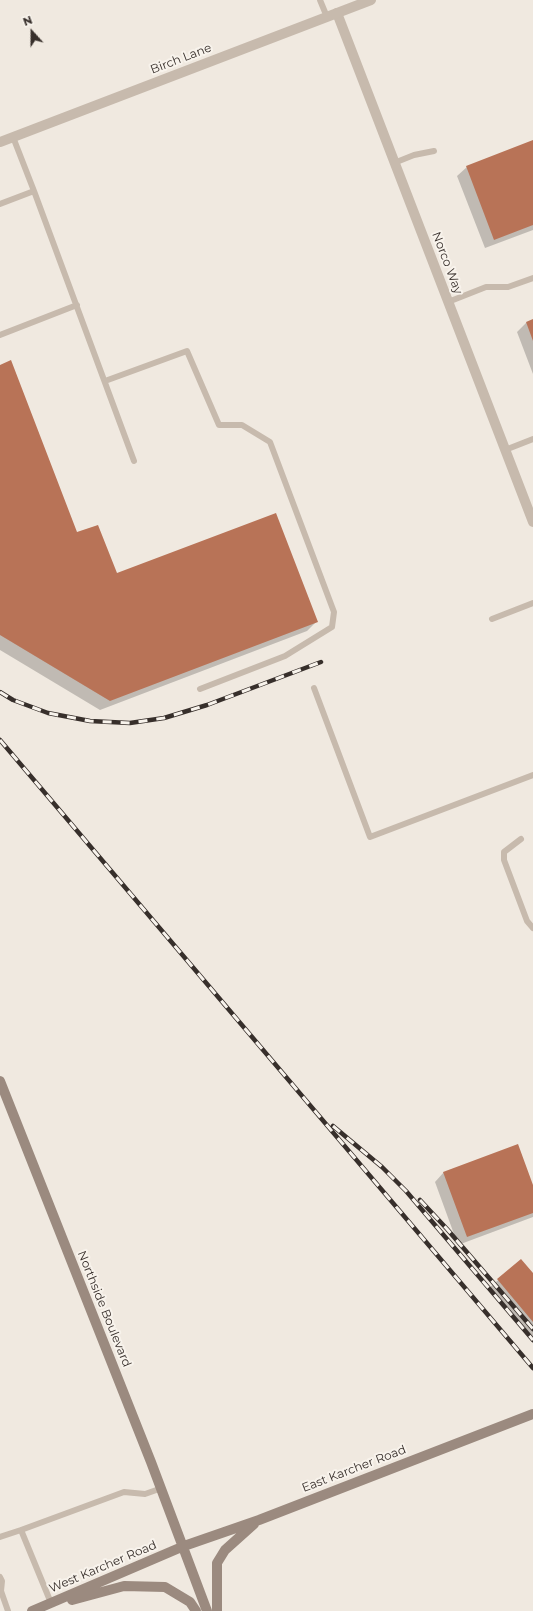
<!DOCTYPE html>
<style>
body{margin:0}
#map{position:relative;width:533px;height:1611px;overflow:hidden;background:#f0e9e0;font-family:Montserrat,sans-serif}
canvas{display:block}
.north{position:absolute;left:12px;top:12px;width:40px;height:40px;-webkit-text-stroke:3px #f8f3ec;paint-order:stroke;rotate:339deg;font-size:11px;font-weight:700;line-height:16px;text-align:center;color:#372f2b}
.north::after{content:'';display:block;margin:auto;width:14px;height:18px;background:#372f2b;clip-path:polygon(50% 0,100% 100%,50% 72%,0 100%)}
</style>
<div id="map">
<canvas width="533" height="1611"></canvas>
<div class="north">N</div>
</div>
<script>
const c = document.querySelector('canvas').getContext('2d');
c.lineJoin = 'round';
function fillPath(path, color) {
  c.fillStyle = color;
  c.fill(path, 'evenodd');
}
function shape(rows) {
  const path = new Path2D();
  for (const r of rows) {
    path.moveTo(r[0], r[1]);
    for (let i = 2; i < r.length; i += 2) path.lineTo(r[i], r[i + 1]);
  }
  return path;
}
function strokePath(path, color, width, dash) {
  c.strokeStyle = color;
  c.lineWidth = width;
  c.lineCap = dash ? 'butt' : 'round';
  c.setLineDash(dash || []);
  c.stroke(path);
}
function label(font, color, halo, rows, align = 'center') {
  c.font = font + ' Montserrat,sans-serif';
  c.lineWidth = 4;
  c.setLineDash([]);
  c.textBaseline = 'middle';
  c.strokeStyle = halo;
  c.fillStyle = color;
  for (const [text, x, y, turn = 0] of rows) {
    c.save();
    c.translate(x, y);
    c.rotate((+turn || 0) * Math.PI / 180);
    c.textAlign = isNaN(turn) ? turn : align;
    if (halo) c.strokeText(text, 0, 0);
    c.fillText(text, 0, 0);
    c.restore();
  }
}
fillPath(shape([
 [533,141,533,230,485,248,457,176,467,167],
 [533,320,533,374,517,332,526,323],
 [0,366,77,534,116,575,316,622,307,631,100,710,0,650],
 [444,1172,533,1188,533,1217,458,1245,435,1182],
 [521,1260,533,1274,533,1343,488,1289]
]), '#0003');
fillPath(shape([
 [533,140,533,225,494,240,466,166],
 [533,319,533,341,526,322],
 [11,360,77,532,98,525,117,573,276,513,318,622,110,701,0,635,0,365],
 [518,1144,533,1185,533,1213,467,1237,443,1172],
 [521,1259,533,1273,533,1322,497,1279]
]), '#b87357');
strokePath(shape([
 [320,0,327,17],
 [394,163,414,155,434,151],
 [34,191,134,461],
 [0,204,34,191,13,137],
 [448,302,486,287,508,287,533,278],
 [0,335,77,305],
 [105,381,187,351,219,425,242,425,270,442,334,612,332,627,285,656,200,689],
 [505,450,533,439],
 [492,619,533,603],
 [314,688,370,837,533,775],
 [521,839,504,852,504,860,527,921,533,928],
 [0,1537,21,1530],
 [0,1577,2,1581,1,1591,8,1611],
 [51,1603,21,1530,124,1492,145,1494,162,1488]
]), '#c7baad', 6);
strokePath(shape([
 [337,13,533,522]
]), '#c7baad', 10);
strokePath(shape([
 [0,142,371,0]
]), '#c7baad', 10);
strokePath(shape([
 [0,1081,151,1462,207,1611],
 [72,1600,124,1586,165,1587,190,1602,196,1611],
 [32,1611,184,1546,259,1520,533,1414],
 [217,1611,217,1563,225,1550,254,1524]
]), '#9b8a7f', 10);
const rail = shape([
 [0,692,13,700,48,713,90,721,130,723,164,718,207,705,321,662],
 [0,740,533,1368],
 [333,1126,382,1167,406,1191,533,1340],
 [420,1200,447,1229,533,1329]
]);
strokePath(rail, '#372f2b', 4.5);
strokePath(rail, '#f8f3ec', 3, [9]);
label('12px', '#372f2b', '#f8f3ec', [
 ["Birch Lane",181,59,-21],
 ["Norco Way",447,263,69],
 ["Northside Boulevard",104,1309,68],
 ["East Karcher Road",354,1469,-21],
 ["West Karcher Road",103,1567,-23]
]);
</script>
